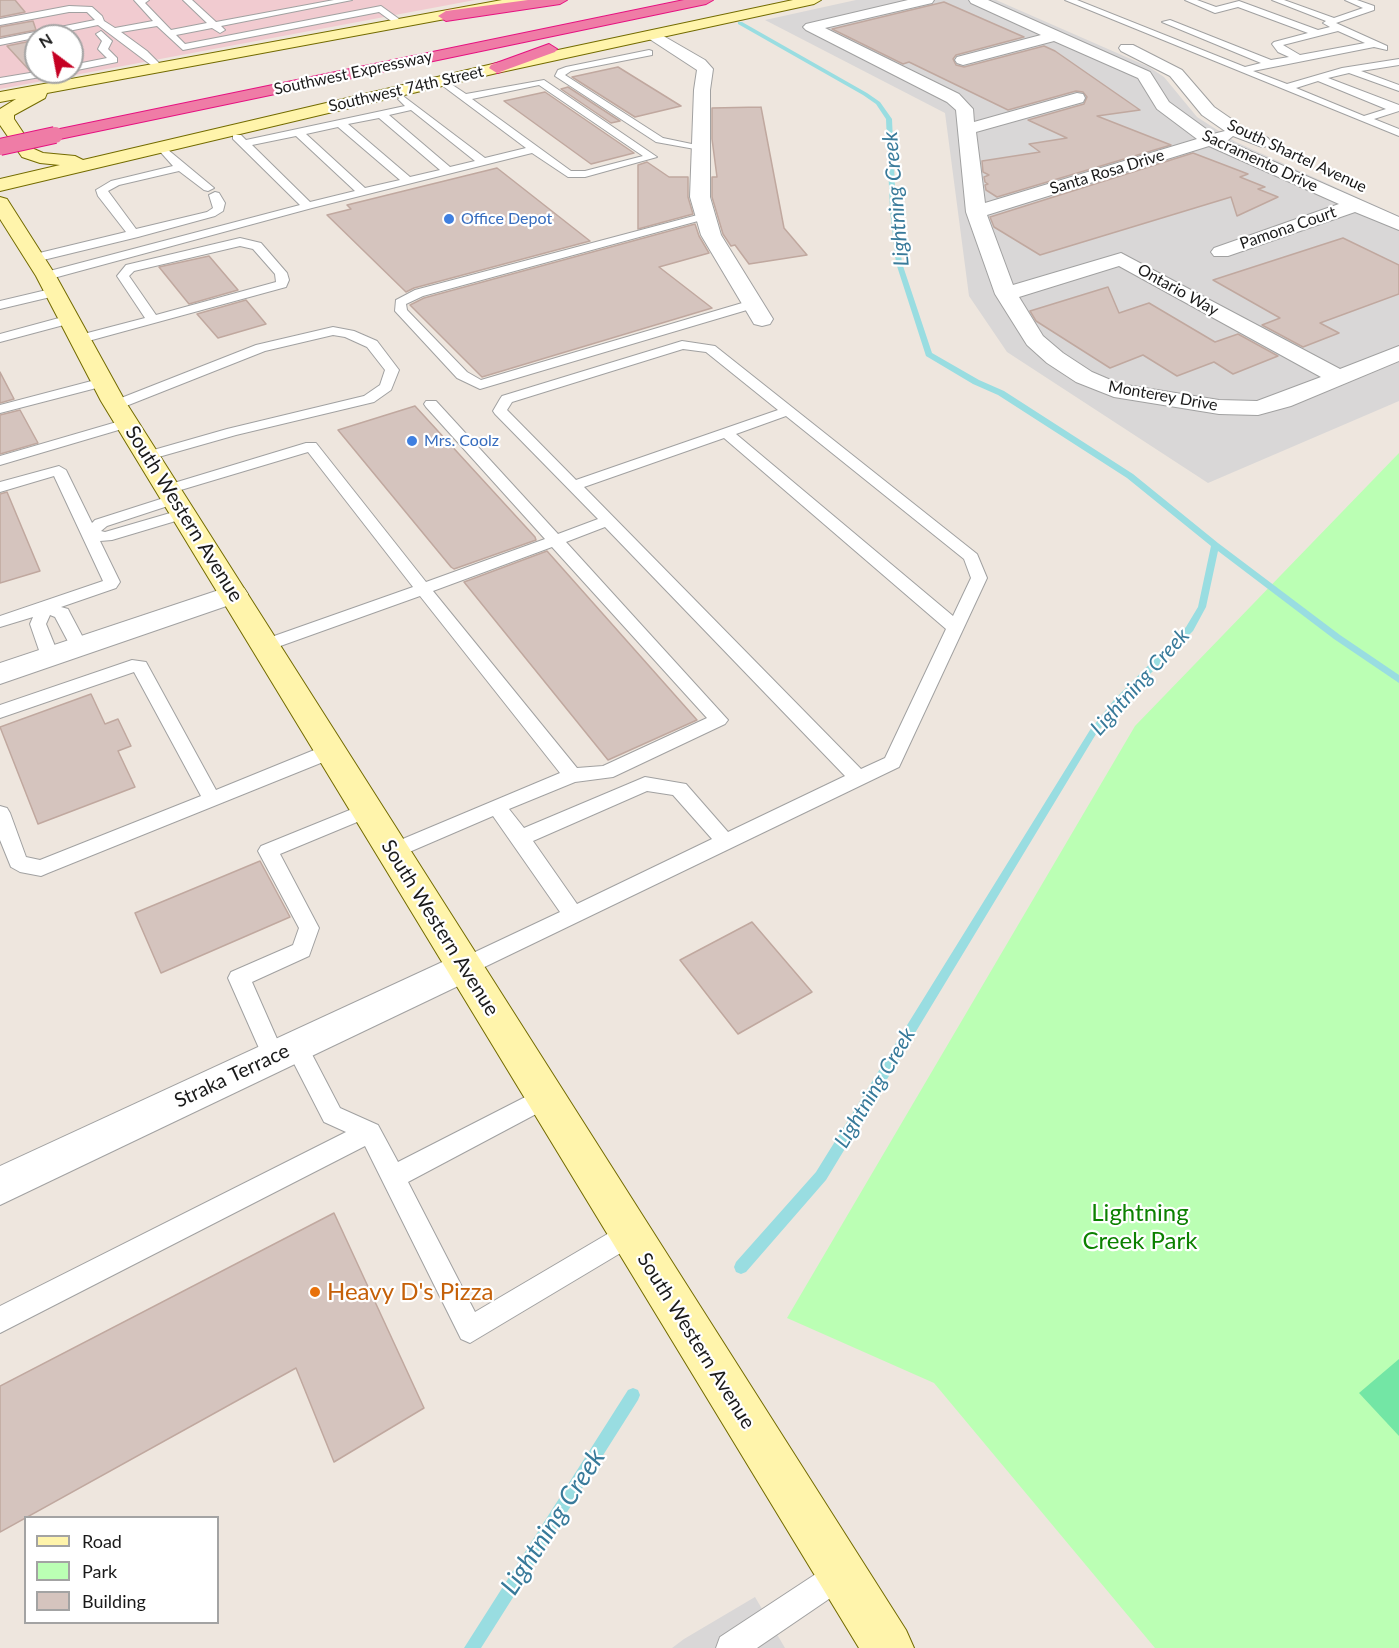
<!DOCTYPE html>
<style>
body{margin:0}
#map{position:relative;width:1399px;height:1648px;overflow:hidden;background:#eee6de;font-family:Lato,sans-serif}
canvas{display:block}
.legend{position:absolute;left:24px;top:1516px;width:195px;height:108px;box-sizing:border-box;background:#fff;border:2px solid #a3a3a3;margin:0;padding:8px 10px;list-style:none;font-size:18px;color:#1a1a1a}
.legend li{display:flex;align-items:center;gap:12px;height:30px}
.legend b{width:30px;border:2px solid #a3a3a3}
.north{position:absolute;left:24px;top:24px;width:60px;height:60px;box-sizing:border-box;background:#fff;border:2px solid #a3a3a3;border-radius:50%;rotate:328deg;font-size:16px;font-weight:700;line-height:24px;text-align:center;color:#1a1a1a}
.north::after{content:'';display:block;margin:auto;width:21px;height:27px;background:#c50023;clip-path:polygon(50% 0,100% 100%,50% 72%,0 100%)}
</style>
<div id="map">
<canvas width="1399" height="1648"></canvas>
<ul class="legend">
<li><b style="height:8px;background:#fff4ab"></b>Road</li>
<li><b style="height:16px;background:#bbffb4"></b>Park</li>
<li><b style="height:16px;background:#d5c4be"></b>Building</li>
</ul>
<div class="north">N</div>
</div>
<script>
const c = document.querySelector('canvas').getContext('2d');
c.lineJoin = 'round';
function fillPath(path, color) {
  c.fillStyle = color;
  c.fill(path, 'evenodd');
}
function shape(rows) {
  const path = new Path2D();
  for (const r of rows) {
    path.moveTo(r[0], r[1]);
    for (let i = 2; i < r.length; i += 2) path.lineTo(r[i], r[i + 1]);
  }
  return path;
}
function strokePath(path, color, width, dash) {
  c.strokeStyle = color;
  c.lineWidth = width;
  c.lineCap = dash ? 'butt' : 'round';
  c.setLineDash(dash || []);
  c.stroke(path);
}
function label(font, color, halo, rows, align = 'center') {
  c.font = font + ' Lato,sans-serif';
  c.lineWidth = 4.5;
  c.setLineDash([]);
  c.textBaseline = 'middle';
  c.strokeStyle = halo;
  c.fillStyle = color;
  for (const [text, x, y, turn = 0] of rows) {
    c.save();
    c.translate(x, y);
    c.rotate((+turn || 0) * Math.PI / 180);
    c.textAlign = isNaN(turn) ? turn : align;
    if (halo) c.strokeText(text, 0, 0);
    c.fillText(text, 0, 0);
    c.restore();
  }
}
fillPath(shape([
 [856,0,996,0,1149,67,1164,77,1197,117,1236,142,1399,216,1399,401,1208,483,1007,352,969,296,945,113,765,20],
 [755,1597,785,1648,672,1648,684,1639]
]), '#d9d7d7');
fillPath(shape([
 [0,0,475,0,0,89],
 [36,36,72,36,72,72,36,72]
]), '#f1cbd0');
fillPath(shape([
 [1399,453,1399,1648,1155,1648,934,1383,787,1318,1135,726]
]), '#bbffb4');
fillPath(shape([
 [1399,1359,1399,1436,1359,1393]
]), '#73e6a5');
fillPath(shape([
 [738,22,742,22,867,93,880,102,892,119,896,210,902,263,932,353,979,380,1004,391,1133,474,1218,543,1340,635,1399,675,1399,683,1334,639,1218,551,1206,607,1193,631,1120,704,1096,734,826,1180,746,1272,741,1274,736,1272,734,1267,736,1262,816,1172,1090,730,1114,700,1186,627,1198,607,1211,546,1127,478,998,395,973,384,926,356,896,263,890,210,886,119,876,104,863,95,738,24,738,22],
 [633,1388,638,1390,640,1395,638,1400,481,1648,464,1648,628,1390,633,1388]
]), '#99dde1');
const building = shape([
 [0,0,15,0,25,12,0,17,0,0],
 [944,2,1024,37,956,55,953,59,956,65,964,67,1044,46,1055,51,1140,110,1097,116,1171,145,997,197,986,190,985,185,988,184,985,182,984,177,989,175,983,172,982,161,1040,152,1029,144,1067,138,1028,120,1084,104,1087,97,1083,92,1076,91,1008,110,909,62,903,64,832,29,944,2],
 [33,21,36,30,0,37,0,27,33,21],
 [36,40,36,70,30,71,7,46,36,40],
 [618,67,681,106,635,117,572,77,618,67],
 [568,87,620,121,611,123,561,89,568,87],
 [545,92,596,127,634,153,591,164,504,101,545,92],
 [761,107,784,228,807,255,749,264,735,245,731,246,723,234,712,197,712,177,717,177,712,139,712,108,761,107],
 [1193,153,1248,174,1240,177,1265,187,1258,189,1278,197,1237,216,1231,197,1040,255,994,227,990,217,1193,153],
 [647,162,669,177,688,177,688,197,693,214,638,229,638,165,647,162],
 [497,168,590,241,414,288,406,292,327,215,351,209,347,205,497,168],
 [695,224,699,236,709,253,659,267,712,308,482,377,410,305,424,298,695,224],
 [1343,238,1399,265,1399,294,1320,323,1339,333,1303,347,1262,325,1280,318,1213,280,1343,238],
 [209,256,238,290,189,304,159,267,209,256],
 [1108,287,1119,313,1149,303,1215,342,1238,334,1278,356,1233,374,1214,362,1177,376,1143,355,1110,368,1036,321,1030,311,1108,287],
 [246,300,266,324,218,338,197,314,246,300],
 [0,372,14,399,0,403,0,372],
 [415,406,535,537,536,540,454,569,451,567,338,430,415,406],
 [20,410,38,443,0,454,0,415,20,410],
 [7,492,40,571,0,583,0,494,7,492],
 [547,551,697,720,608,760,464,582,547,551],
 [91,694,105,724,118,719,131,746,118,751,135,787,38,824,0,727,91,694],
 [260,861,290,917,161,973,135,913,260,861],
 [752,922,812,992,738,1034,680,960,752,922],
 [334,1213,424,1408,334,1462,296,1368,0,1532,0,1386,334,1213]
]);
fillPath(building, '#d5c4be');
strokePath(building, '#c0a89f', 1.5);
const service = shape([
 [134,0,149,0,145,3,171,30,207,23,183,0,192,0,216,22,334,0,352,0,221,26,225,30,220,33,212,28,176,35,185,44,381,6,406,24,398,26,379,12,183,50,157,26,121,32,147,51,162,66,162,70,159,71,98,25,0,45,0,39,95,20,87,12,69,12,0,25,0,19,69,6,92,7,102,16,104,21,115,28,153,21,134,0],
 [1065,0,1077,0,1245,67,1261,63,1162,22,1170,20,1271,60,1289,57,1278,52,1272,44,1274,42,1308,33,1238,7,1215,13,1185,0,1197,0,1216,7,1239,1,1318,30,1330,27,1323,23,1326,21,1272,0,1284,0,1334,18,1363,8,1345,0,1357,0,1374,6,1374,10,1336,23,1387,46,1387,50,1374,47,1253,71,1287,84,1342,68,1399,59,1399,65,1361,71,1399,85,1399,91,1349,73,1328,78,1399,105,1399,111,1374,119,1399,129,1399,136,1065,0],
 [1338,31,1365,43,1300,55,1283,45,1338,31],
 [1318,81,1386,109,1364,116,1296,88,1318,81],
 [101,31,112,41,108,49,117,58,117,62,72,71,72,65,107,58,98,49,102,41,96,34,101,31],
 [649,50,652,51,652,55,571,71,565,75,663,138,706,147,706,151,656,142,555,76,558,70,566,67,649,50],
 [36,72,57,72,52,75,0,84,0,78,36,72],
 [442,78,466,94,544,80,657,157,585,177,568,177,532,153,312,208,50,279,42,279,40,276,42,273,300,205,233,139,233,135,241,135,246,140,405,106,398,99,403,96,485,158,526,148,439,83,437,81,442,78],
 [539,85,643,156,585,171,571,171,472,99,539,85],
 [411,110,475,161,450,167,389,115,411,110],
 [379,118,440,170,410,177,348,124,379,118],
 [338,127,400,180,365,188,306,134,338,127],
 [296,136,355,191,310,202,252,145,296,136],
 [161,144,214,188,208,191,204,190,179,171,119,185,108,191,136,229,207,212,213,208,209,195,215,192,219,193,225,203,223,211,215,216,138,237,35,262,31,261,31,255,126,232,98,196,96,190,111,181,173,166,156,147,161,144],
 [705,213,711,216,709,218,423,296,406,304,407,310,467,372,481,380,749,301,757,301,759,304,757,307,480,389,457,378,395,311,396,300,415,290,705,213],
 [240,238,261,243,287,273,289,280,286,287,81,343,74,339,76,336,145,318,117,276,126,265,240,238],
 [240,246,253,249,275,274,276,282,156,315,129,276,134,271,240,246],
 [55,288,59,289,61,292,59,295,0,309,0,301,55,288],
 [70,315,76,319,75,322,0,342,0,334,70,315],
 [333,327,354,331,377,341,399,370,391,390,374,402,236,435,148,460,141,456,143,453,227,429,364,396,380,385,385,370,367,347,345,337,333,335,265,351,121,408,111,408,109,405,111,402,256,345,333,327],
 [682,341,715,346,977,554,987,578,899,767,472,973,464,976,456,973,453,967,456,961,560,912,493,816,400,856,393,859,386,856,383,851,386,846,560,773,420,596,272,649,260,649,257,645,260,641,413,587,308,452,174,492,169,494,161,489,164,486,306,443,316,443,426,582,545,539,426,407,424,404,426,401,436,401,558,534,598,519,495,414,493,411,500,399,502,396,682,341],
 [683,349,706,352,778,410,576,480,507,410,512,402,683,349],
 [786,416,964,559,971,578,953,616,736,434,786,416],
 [724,438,946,629,885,758,861,769,584,487,724,438],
 [605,527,845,776,728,832,686,784,645,777,524,828,509,809,575,782,613,777,725,724,728,720,566,542,605,527],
 [552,547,707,718,603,766,577,768,433,591,552,547],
 [647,791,673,795,712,839,577,904,533,841,647,791],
 [103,378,108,379,110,382,108,385,0,413,0,405,103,378],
 [127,419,134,423,132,426,0,465,0,456,127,419],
 [59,466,66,470,92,523,95,520,170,496,180,496,183,499,180,502,107,526,101,531,105,532,184,509,192,514,189,517,112,540,100,541,120,582,116,588,61,607,68,609,70,613,88,647,85,651,73,651,55,617,50,615,46,624,59,656,56,660,50,662,44,660,41,656,30,624,33,617,0,627,0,616,103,581,54,476,0,492,0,482,59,466],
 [132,660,146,662,216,790,324,746,331,744,338,746,340,751,338,756,48,873,41,876,20,872,11,867,0,840,0,806,7,808,10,813,26,857,40,860,201,796,134,672,0,718,0,705,132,660],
 [367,803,374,805,377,810,374,815,280,854,319,928,309,956,252,982,285,1057,282,1064,274,1067,266,1064,228,978,231,972,293,945,299,928,258,851,261,846,367,803],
 [296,1036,304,1039,340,1108,378,1125,398,1162,537,1091,545,1088,553,1091,557,1098,553,1105,408,1182,475,1312,621,1226,630,1222,639,1226,642,1234,639,1242,470,1343,461,1339,365,1146,0,1333,0,1306,346,1132,324,1122,285,1046,288,1039,296,1036],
 [841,1559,851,1564,856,1574,851,1584,757,1648,716,1648,720,1637,831,1564,841,1559]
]);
const minor = shape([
 [908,0,934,0,932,3,825,28,959,94,973,109,974,122,1077,93,1083,94,1085,98,1083,102,976,132,985,203,1197,139,1157,109,1138,78,1054,41,963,65,957,63,955,60,957,57,1041,35,971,3,969,0,988,0,1150,72,1169,102,1213,134,1225,131,1202,115,1170,76,1121,51,1119,48,1121,45,1133,45,1182,70,1214,107,1243,127,1268,138,1271,142,1268,146,1262,147,1233,136,1227,141,1399,217,1399,230,1355,212,1228,256,1214,256,1211,252,1214,248,1339,204,1209,146,987,215,1013,285,1121,253,1340,369,1399,346,1399,361,1291,406,1258,415,1219,414,1114,397,1076,382,1047,363,1027,345,995,294,966,212,956,110,947,102,806,30,803,27,806,24,908,0],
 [1119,266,1321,377,1257,401,1219,400,1120,384,1092,372,1063,353,1043,336,1019,297,1119,266],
 [653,30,705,60,713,69,710,90,710,197,721,235,773,319,770,324,762,326,754,324,701,235,690,197,694,90,697,70,648,38,645,35,653,30],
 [234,585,244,588,248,594,244,600,0,684,0,663,234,585]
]);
const tertiary = shape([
 [464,952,477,957,482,967,477,977,0,1205,0,1166,464,952]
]);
const secondary = shape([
 [502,0,533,0,526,4,47,93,45,98,14,115,14,119,34,149,43,153,75,156,83,160,497,63,793,0,821,0,814,4,497,73,0,191,0,179,60,165,40,163,22,157,0,125,0,109,16,99,0,102,0,92,502,0],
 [0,197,7,199,56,276,125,401,906,1630,914,1648,859,1648,101,401,36,276,0,219,0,197]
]);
const motorway = shape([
 [528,0,567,0,560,4,446,21,438,16,446,11,528,0],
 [684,0,713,0,706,4,55,140,49,139,46,135,49,131,55,130,684,0],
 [549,44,557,49,555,52,497,73,489,68,491,65,549,44]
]);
strokePath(service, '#a1a1a1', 2);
strokePath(minor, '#a1a1a1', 2);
strokePath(tertiary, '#a1a1a1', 2);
strokePath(secondary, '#736b00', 2);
strokePath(motorway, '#e51280', 2);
fillPath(service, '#fff');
fillPath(minor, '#fff');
fillPath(tertiary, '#fff');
fillPath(secondary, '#fff4ab');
fillPath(motorway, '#ef7ca6');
const motorwayBridge = shape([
 [0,147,55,135]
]);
strokePath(motorwayBridge, '#e51280', 18, []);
strokePath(motorwayBridge, '#ef7ca6', 16);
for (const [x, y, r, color] of [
 [449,219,6,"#3f7fe0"],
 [412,441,6,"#3f7fe0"],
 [315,1292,6,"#e8710a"]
]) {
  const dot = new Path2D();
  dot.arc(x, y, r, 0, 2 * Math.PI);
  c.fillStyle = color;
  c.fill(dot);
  strokePath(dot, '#fff', 2);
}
label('16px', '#1a1a1a', '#fff', [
 ["Southwest Expressway",353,73,-12],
 ["Southwest 74th Street",406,89,-13],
 ["South Shartel Avenue",1297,156,25],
 ["Sacramento Drive",1260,161,25],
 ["Santa Rosa Drive",1107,172,-17],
 ["Pamona Court",1288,228,-19],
 ["Ontario Way",1178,290,29],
 ["Monterey Drive",1163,396,10]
]);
label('16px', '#366cbe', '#fff', [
 ["Office Depot",461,219],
 ["Mrs. Coolz",424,441]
], 'left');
label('20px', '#1a1a1a', '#fff', [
 ["South Western Avenue",184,514,58],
 ["South Western Avenue",440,928,58],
 ["Straka Terrace",232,1076,-25],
 ["South Western Avenue",696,1341,58]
]);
label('italic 21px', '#387a9a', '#fff', [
 ["Lightning Creek",896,199,-95],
 ["Lightning Creek",1140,682,-48],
 ["Lightning Creek",875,1088,-59]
]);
label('24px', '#0c8100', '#fff', [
 ["Lightning",1140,1213],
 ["Creek Park",1140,1241]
]);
label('24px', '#c56008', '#fff', [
 ["Heavy D's Pizza",327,1292]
], 'left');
label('italic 26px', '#387a9a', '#fff', [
 ["Lightning Creek",553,1522,-57]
]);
</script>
